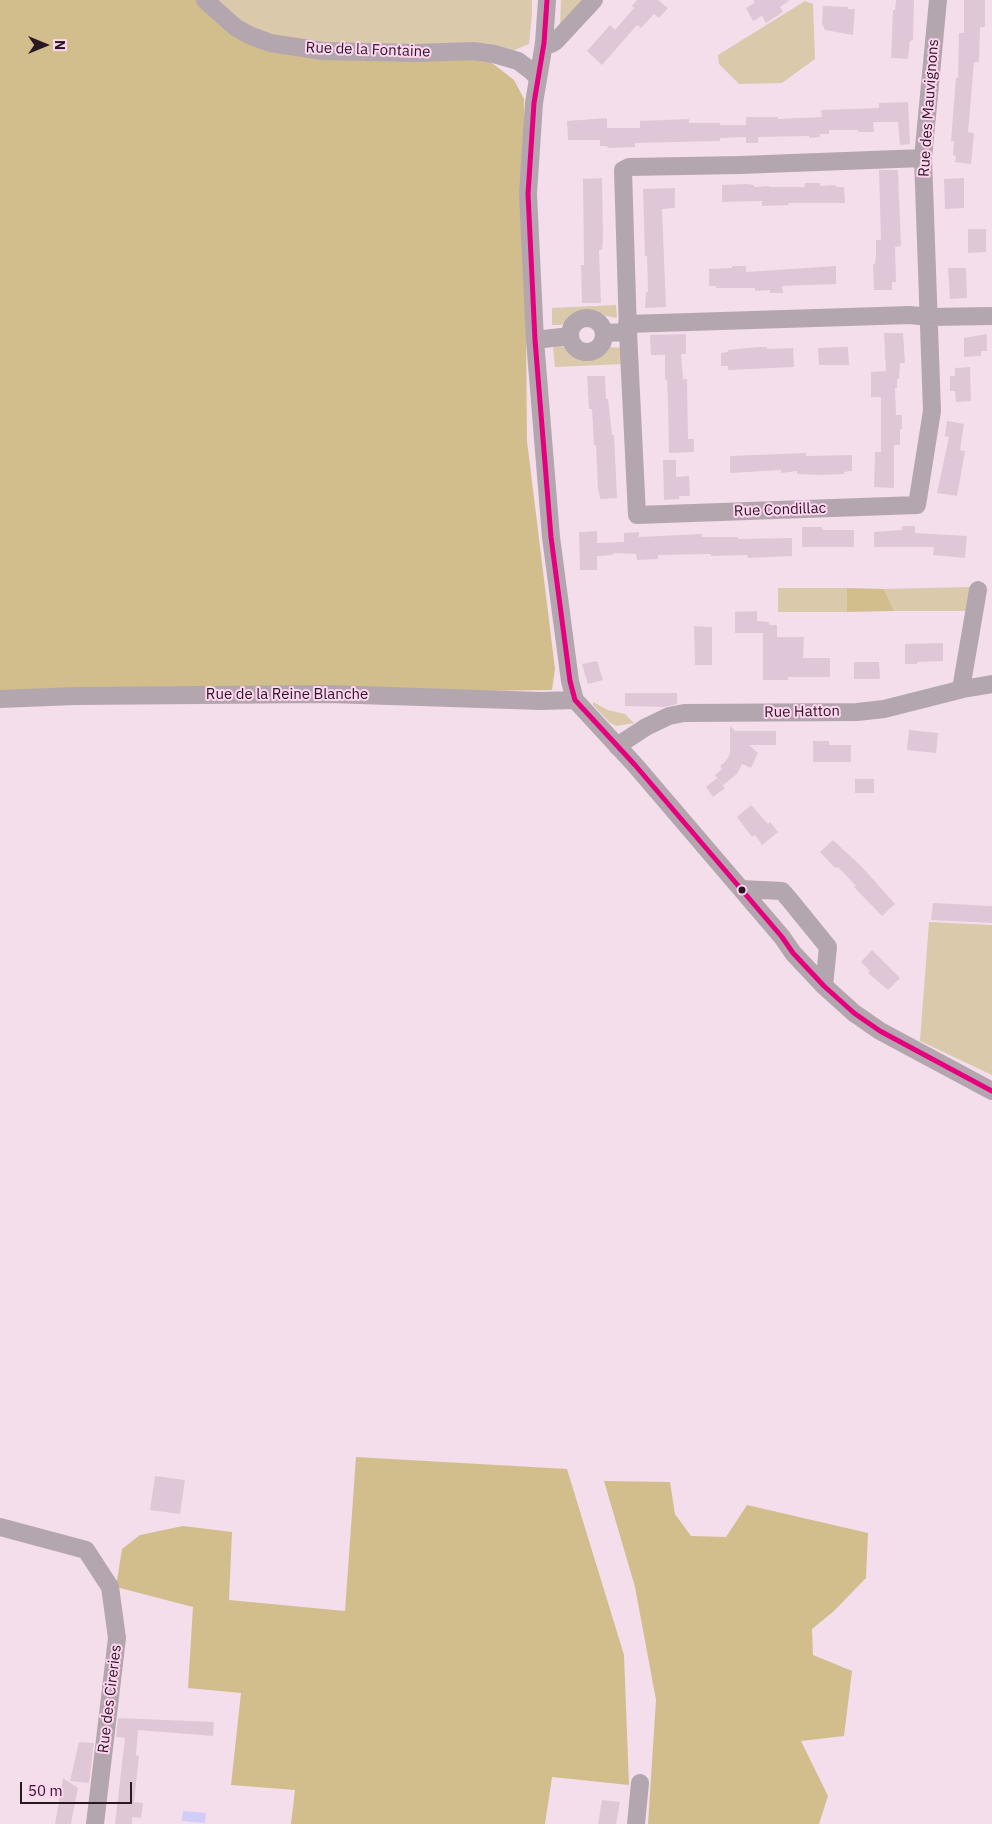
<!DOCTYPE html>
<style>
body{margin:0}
#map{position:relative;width:992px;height:1824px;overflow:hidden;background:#f4deec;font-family:"IBM Plex Sans",sans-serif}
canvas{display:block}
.north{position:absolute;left:20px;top:20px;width:50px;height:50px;-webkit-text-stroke:4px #fed4ef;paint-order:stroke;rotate:90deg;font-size:14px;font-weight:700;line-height:20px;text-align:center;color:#2a1724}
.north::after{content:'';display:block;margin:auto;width:18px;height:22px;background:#2a1724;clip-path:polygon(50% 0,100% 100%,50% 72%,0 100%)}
.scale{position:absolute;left:20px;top:1782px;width:112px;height:22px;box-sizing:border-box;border:2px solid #2a1724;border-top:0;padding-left:6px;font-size:15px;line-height:18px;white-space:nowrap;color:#2a1724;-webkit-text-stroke:4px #fed4ef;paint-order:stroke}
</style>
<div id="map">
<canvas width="992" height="1824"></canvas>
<div class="north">N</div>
<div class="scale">50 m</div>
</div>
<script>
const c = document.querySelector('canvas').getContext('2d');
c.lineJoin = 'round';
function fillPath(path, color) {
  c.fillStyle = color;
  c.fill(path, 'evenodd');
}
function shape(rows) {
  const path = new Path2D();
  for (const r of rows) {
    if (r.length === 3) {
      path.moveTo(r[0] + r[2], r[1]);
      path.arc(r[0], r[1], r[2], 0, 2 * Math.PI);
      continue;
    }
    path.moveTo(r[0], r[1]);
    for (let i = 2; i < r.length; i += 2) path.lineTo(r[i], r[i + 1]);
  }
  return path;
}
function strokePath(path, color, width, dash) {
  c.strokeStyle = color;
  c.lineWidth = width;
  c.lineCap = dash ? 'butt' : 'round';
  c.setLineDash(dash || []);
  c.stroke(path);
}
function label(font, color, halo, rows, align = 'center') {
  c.font = font + ' "IBM Plex Sans",sans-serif';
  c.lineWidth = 4;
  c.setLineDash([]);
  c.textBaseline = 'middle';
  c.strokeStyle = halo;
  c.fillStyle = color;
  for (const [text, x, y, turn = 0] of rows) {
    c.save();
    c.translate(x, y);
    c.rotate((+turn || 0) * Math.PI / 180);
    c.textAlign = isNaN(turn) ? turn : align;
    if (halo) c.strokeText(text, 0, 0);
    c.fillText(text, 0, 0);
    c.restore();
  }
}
fillPath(shape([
 [214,0,532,0,532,14,529,44,512,51,413,45,326,44,274,37,253,31],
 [561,0,584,0,560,26],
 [805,1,813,4,815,59,786,80,782,83,739,84,719,64,718,55],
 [616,305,617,318,586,312,578,314,561,325,552,325,552,308],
 [556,346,562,346,570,353,585,356,599,355,609,347,623,348,624,364,555,367,553,348],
 [970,587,967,611,894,611,884,589],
 [778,588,847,588,847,612,778,612],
 [593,702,608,710,625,714,634,723,616,726,609,722,593,705],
 [929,922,992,925,992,1075,920,1041]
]), '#dac9ab');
fillPath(shape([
 [0,0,202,0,248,39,472,54,492,63,514,80,524,99,527,441,555,669,552,690,0,697],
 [847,588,884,589,894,611,847,612],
 [356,1457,567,1469,624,1655,629,1785,552,1777,545,1824,291,1824,295,1790,231,1785,241,1693,188,1688,193,1607,116,1587,122,1549,140,1535,183,1526,232,1532,229,1600,345,1611],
 [604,1481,670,1482,675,1514,691,1536,726,1537,747,1505,868,1533,866,1578,834,1611,812,1629,813,1655,852,1671,844,1736,801,1741,828,1796,819,1824,648,1824,656,1700,635,1587]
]), '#d1be8c');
fillPath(shape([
 [183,1811,206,1813,205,1823,182,1821]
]), '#d0cef6');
fillPath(shape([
 [637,0,658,0,668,8,659,18,654,14,641,28,637,25,602,65,587,51,610,25,615,30,634,8,632,6],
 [754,0,790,0,780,7,783,12,766,23,762,16,753,21,746,8,754,3],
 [896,0,914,0,913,40,910,41,908,59,891,58,893,10,895,10],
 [964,0,985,0,985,27,980,27,979,62,974,62,968,132,974,133,971,164,955,162,956,156,953,155,954,141,951,141,956,78,958,78,959,33,964,33],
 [823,6,848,7,848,9,855,9,853,35,825,30,822,24],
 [908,102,910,144,900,145,898,122,873,122,874,132,858,132,858,130,829,130,829,134,820,134,820,137,809,138,809,136,758,137,758,143,746,143,746,137,720,138,720,141,635,143,635,147,608,148,607,146,600,146,600,140,568,140,567,121,607,118,607,128,640,128,640,121,689,119,689,123,720,123,720,125,746,125,746,117,778,117,778,119,822,117,821,110,879,108,879,103],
 [879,170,898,170,901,246,895,247,896,282,892,282,892,290,874,290,873,264,875,264,876,256,876,240,881,240],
 [602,178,603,240,602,250,599,250,601,303,582,303,581,265,584,265,583,179],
 [964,178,964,208,945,209,944,179],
 [805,183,820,183,820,186,836,185,836,187,844,187,845,203,788,203,789,205,762,206,762,201,722,202,722,185,747,184,754,185,754,187,769,186,769,187,804,187],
 [675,188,675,208,662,209,666,307,645,308,646,292,648,292,647,256,645,256,643,189],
 [968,229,986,229,986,252,968,253],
 [732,266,746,266,746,272,836,266,836,284,782,286,783,293,770,293,770,290,755,291,755,288,716,288,716,286,709,286,709,269,732,268],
 [948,268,966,268,967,298,950,299],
 [884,333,903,333,905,363,900,363,899,379,897,379,897,388,895,388,896,415,902,415,902,429,900,429,900,445,894,445,894,488,874,487,875,452,881,452,881,397,871,397,871,372,886,371],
 [686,334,686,354,681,354,683,379,687,379,688,439,694,439,694,452,669,453,668,402,667,380,665,380,665,355,651,355,650,335],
 [987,334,987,351,981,351,981,356,964,357,964,338],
 [759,347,767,347,767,349,793,348,794,367,728,370,728,366,721,366,721,353,728,352,728,350],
 [841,347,848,347,849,365,819,365,818,348],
 [970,367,971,401,956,402,955,391,950,391,950,376,955,376,955,368],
 [587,376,605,376,606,399,608,399,612,435,614,435,617,498,600,499,599,491,598,492,596,445,594,445,592,409,589,409],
 [947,421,964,424,960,450,965,451,957,496,937,493,949,437,945,436],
 [806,453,806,456,852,455,852,471,844,472,844,474,820,475,797,474,797,471,781,473,781,470,730,473,730,456],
 [663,460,676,460,676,477,689,476,690,496,679,496,679,499,664,500],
 [902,526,915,526,915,533,967,536,965,558,933,555,934,547,874,547,874,532,902,530],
 [802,527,822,527,823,530,854,530,854,547,802,547],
 [597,531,597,543,624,542,624,533,639,532,639,537,702,534,702,537,738,537,738,539,792,538,792,556,748,558,747,555,711,556,711,554,658,555,658,559,637,560,636,554,613,553,613,555,597,556,597,570,580,570,579,532],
 [757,611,757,621,769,622,769,625,777,625,777,637,804,637,803,658,830,658,830,677,788,677,788,680,763,680,763,633,735,633,735,612],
 [694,626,712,627,712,665,695,665],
 [943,643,943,661,917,662,917,664,905,664,905,644],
 [597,661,603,680,588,684,582,664],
 [854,662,879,662,880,679,854,679],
 [625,693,677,693,677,704,664,707,625,706],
 [730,726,735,731,776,731,776,745,749,745,758,753,751,768,742,764,737,774,723,785,715,775,722,769,720,766,725,762,730,754],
 [909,730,938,733,936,753,907,750],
 [813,741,829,741,829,745,851,745,851,762,813,762],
 [717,778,725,788,713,797,706,787],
 [855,779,874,779,874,793,855,793],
 [751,805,768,824,770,822,778,832,762,845,755,835,752,837,737,817],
 [833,840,862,867,895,904,882,916,854,887,856,886,838,867,835,868,820,852],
 [933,903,992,906,992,923,931,920],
 [872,950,900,978,888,990,868,973,870,971,861,962],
 [155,1476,185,1480,180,1514,150,1510],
 [118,1718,214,1722,213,1736,138,1730,136,1755,139,1756,134,1802,143,1803,141,1818,132,1817,132,1824,115,1824,125,1738,116,1737],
 [79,1742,94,1743,89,1783,70,1781],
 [63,1778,78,1788,73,1813,71,1824,55,1824],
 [602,1800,620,1802,616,1824,598,1824]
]), '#e0c7d8');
strokePath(shape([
 [205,0,235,27,249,35,270,43,323,51,416,53,473,51,494,54,518,61,530,70,538,78],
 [547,0,544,43,534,103,528,194,535,340,551,537,570,681,575,700,635,765,782,937,793,953,824,986,854,1013,880,1031,992,1091],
 [544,43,551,44,556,41,594,0],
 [587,335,17],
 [627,324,910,315,929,317,992,316],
 [628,332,623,170,629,167,740,165,923,158],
 [604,333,628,332,637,515,917,505,932,411,923,158,938,0],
 [535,340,570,336],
 [961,689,978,590],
 [0,699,75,696,329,694,541,701,575,700],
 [617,746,646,727,669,716,684,713,857,712,884,709,963,689,992,684],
 [741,889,782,891,789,899,828,947,824,986],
 [0,1527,86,1550,110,1587,117,1638,95,1824],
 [636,1824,640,1783]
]), '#b4a6af', 18);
strokePath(shape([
 [547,0,544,43,534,103,528,194,535,340,551,537,570,681,575,700,635,765,782,937,793,953,824,986,854,1013,880,1031,992,1091]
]), '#e5007d', 5);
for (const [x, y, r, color] of [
 [742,890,4.5,"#2a1724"]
]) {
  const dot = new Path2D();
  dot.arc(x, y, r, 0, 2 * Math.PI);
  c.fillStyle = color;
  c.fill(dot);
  strokePath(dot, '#fed4ef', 2);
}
label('15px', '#2a1724', '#fed4ef', [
 ["Rue de la Fontaine",368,50,2],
 ["Rue des Mauvignons",929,108,-86],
 ["Rue Condillac",780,510,-2],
 ["Rue de la Reine Blanche",287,695],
 ["Rue Hatton",802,712,-1],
 ["Rue des Cireries",110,1699,-83]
]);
</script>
